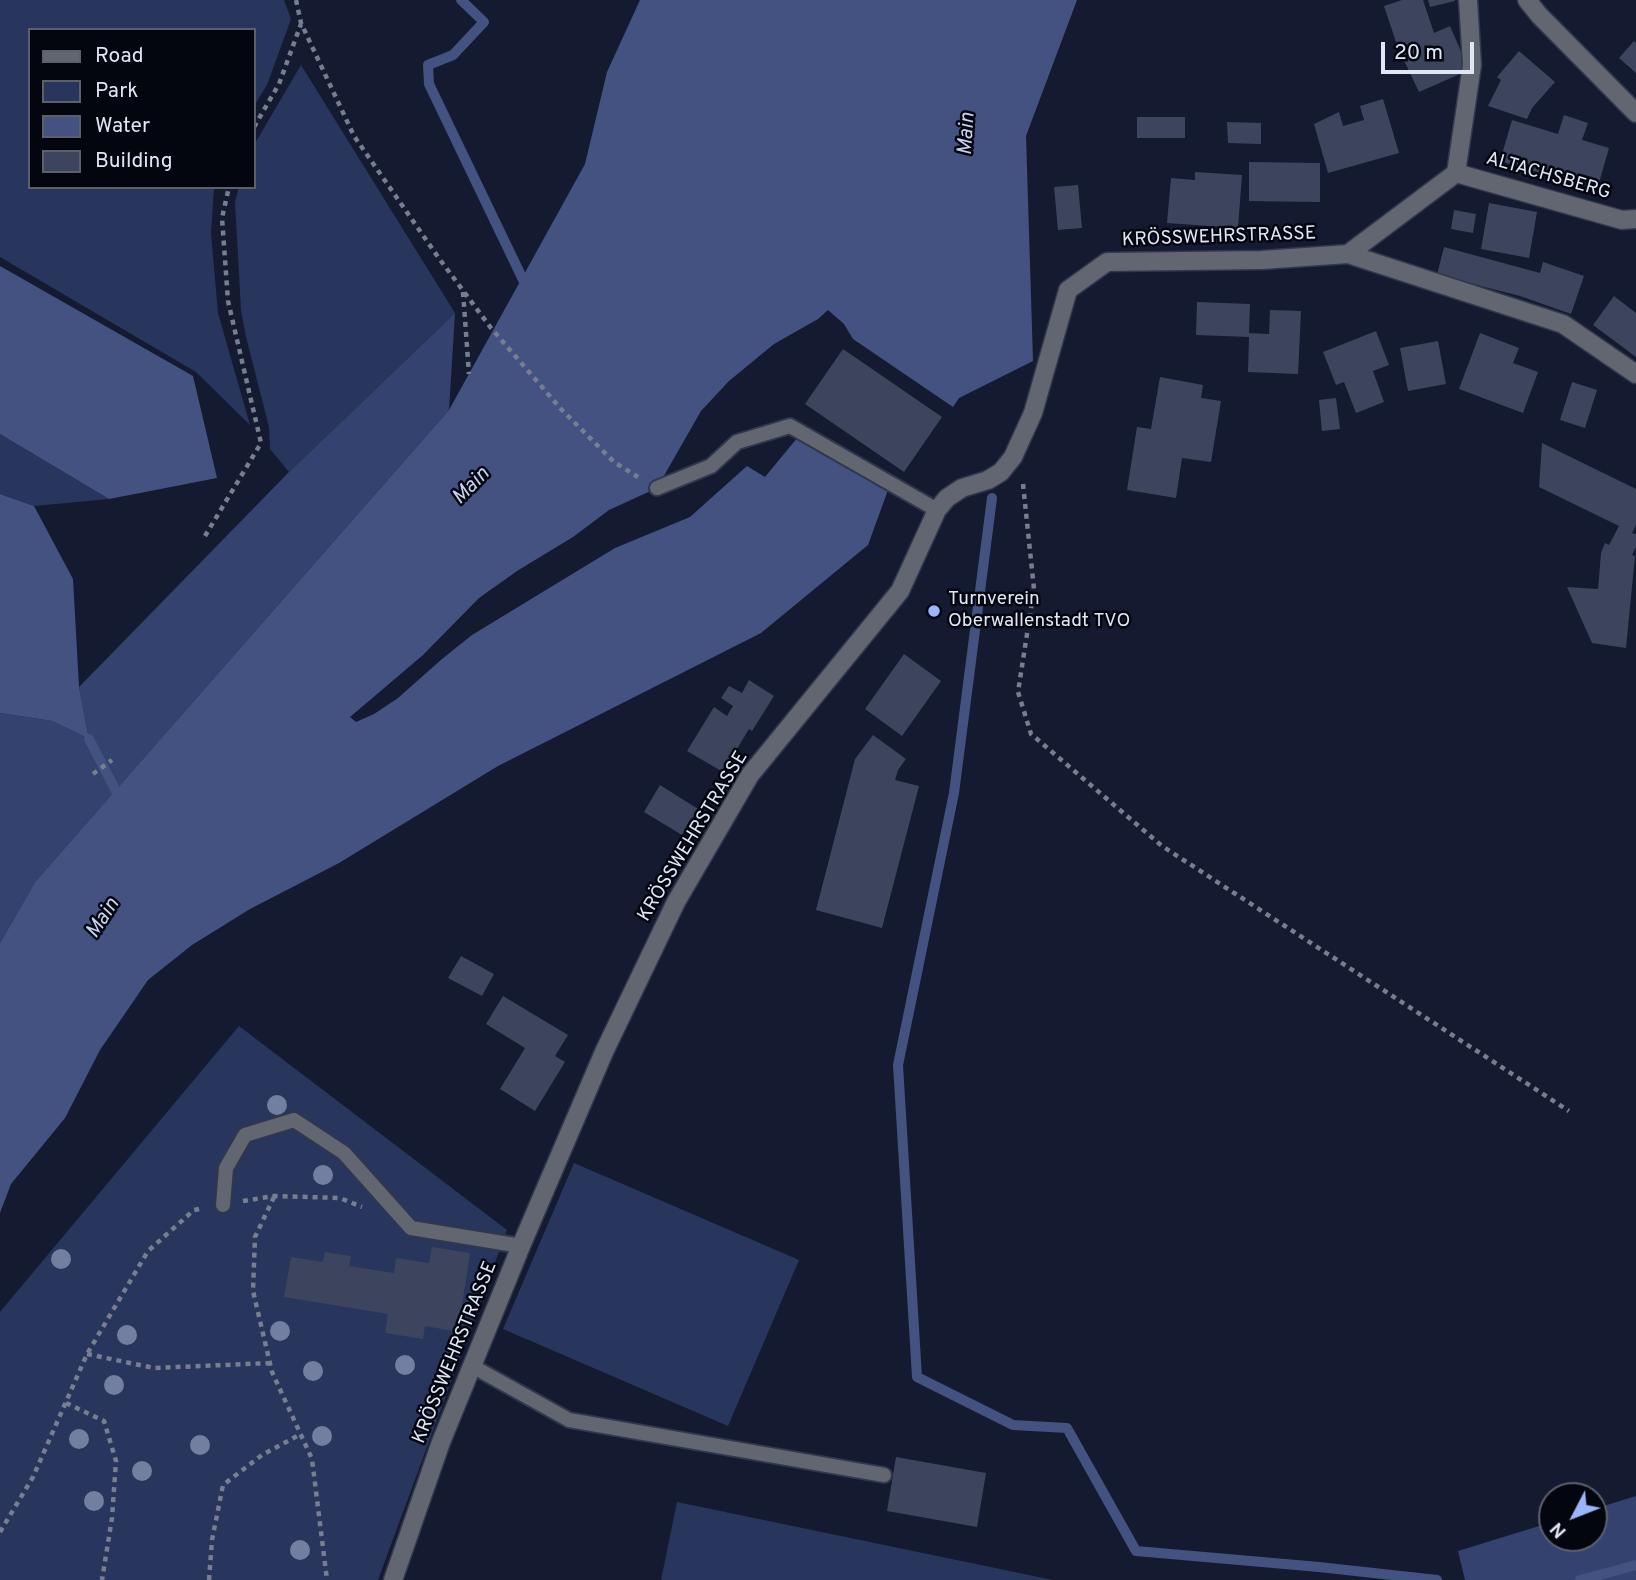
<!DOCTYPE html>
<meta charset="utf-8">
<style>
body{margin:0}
#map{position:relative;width:1636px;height:1580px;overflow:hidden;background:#141b30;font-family:Overpass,sans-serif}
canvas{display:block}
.legend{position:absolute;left:28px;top:28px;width:228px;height:161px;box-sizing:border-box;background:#04060f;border:2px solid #5c606b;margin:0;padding:9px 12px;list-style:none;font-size:21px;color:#e0e6f5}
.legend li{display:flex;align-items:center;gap:14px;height:35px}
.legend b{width:35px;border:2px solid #5c606b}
.north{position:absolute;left:1538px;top:1482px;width:70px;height:70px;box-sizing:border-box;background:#04060f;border:2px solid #5c606b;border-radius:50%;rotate:228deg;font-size:19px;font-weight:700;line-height:28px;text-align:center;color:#e0e6f5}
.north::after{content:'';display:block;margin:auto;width:24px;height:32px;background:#9bb5fd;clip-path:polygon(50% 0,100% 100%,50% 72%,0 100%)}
.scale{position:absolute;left:1381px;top:42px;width:93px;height:32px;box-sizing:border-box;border:4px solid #e0e6f5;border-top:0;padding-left:9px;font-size:21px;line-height:24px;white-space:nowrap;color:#e0e6f5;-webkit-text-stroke:5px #04060f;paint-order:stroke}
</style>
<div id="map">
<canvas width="1636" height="1580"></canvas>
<ul class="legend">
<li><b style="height:9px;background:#616671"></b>Road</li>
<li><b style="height:19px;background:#28355d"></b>Park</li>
<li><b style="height:19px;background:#435280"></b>Water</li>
<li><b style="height:19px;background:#3c455d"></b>Building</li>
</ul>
<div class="north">N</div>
<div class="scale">20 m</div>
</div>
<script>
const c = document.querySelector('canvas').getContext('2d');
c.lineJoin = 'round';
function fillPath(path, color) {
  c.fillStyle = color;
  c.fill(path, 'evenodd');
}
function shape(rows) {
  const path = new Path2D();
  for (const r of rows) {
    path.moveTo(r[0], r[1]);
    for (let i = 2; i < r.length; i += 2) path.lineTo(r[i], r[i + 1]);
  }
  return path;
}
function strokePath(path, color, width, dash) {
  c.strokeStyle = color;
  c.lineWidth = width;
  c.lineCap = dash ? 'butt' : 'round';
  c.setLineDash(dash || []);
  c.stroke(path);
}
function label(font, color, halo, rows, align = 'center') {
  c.font = font + ' Overpass,sans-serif';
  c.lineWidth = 5;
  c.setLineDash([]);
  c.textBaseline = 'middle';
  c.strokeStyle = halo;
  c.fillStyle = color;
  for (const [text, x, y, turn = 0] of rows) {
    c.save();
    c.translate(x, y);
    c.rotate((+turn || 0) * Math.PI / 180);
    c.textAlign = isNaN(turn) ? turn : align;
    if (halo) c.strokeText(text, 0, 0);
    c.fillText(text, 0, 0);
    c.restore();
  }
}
fillPath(shape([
 [0,0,284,0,291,19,267,85,254,106,254,30,30,30,30,187,214,187,211,233,218,313,250,425,196,372,0,257],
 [301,65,455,313,289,472,270,449,269,427,246,337,241,310,235,202,239,187,254,187,254,145],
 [0,434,109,499,34,506,0,494],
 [239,1026,507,1230,378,1580,0,1580,0,1312],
 [574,1163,799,1260,728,1426,503,1329],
 [677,1502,1053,1580,661,1580]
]), '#28355d');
fillPath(shape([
 [455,313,449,410,35,882,0,943,0,713,52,721,89,739,79,687,289,472],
 [1636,1496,1636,1580,1465,1580,1458,1551,1552,1522,1552,1538,1594,1538,1594,1509]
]), '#33426e');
fillPath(shape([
 [640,0,1077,0,1026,136,1033,361,959,398,953,407,853,339,844,324,828,310,818,319,774,344,729,381,701,411,657,488,609,510,573,537,517,571,479,598,423,655,350,717,356,722,374,714,398,698,442,659,472,635,615,548,690,517,747,466,765,477,798,437,888,490,868,545,761,633,498,766,339,863,250,909,192,945,148,980,100,1050,65,1118,11,1184,0,1213,0,943,35,882,449,410,585,164,607,72],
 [0,266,193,376,217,478,109,499,0,434],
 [0,494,34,506,73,579,79,687,89,739,52,721,0,713]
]), '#435280');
strokePath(shape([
 [461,0,484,22,453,55,428,65,429,84,527,288],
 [992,498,954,793,898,1065,917,1377,1013,1425,1067,1428,1136,1551,1319,1567,1437,1580],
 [89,739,116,791],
 [1580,1580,1636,1565]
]), '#435280', 10);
fillPath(shape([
 [1402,0,1423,0,1434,33,1450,26,1469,70,1419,92,1398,48,1384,6],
 [1428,0,1455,0,1455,1,1430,7],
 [1634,41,1636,43,1636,73,1619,58],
 [1519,51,1555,82,1532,108,1527,119,1488,106,1501,80,1497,77],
 [1383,99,1399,153,1328,173,1314,124,1339,112,1343,126,1364,120,1360,106],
 [1564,115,1588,123,1582,140,1609,148,1597,190,1500,161,1512,120,1558,134],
 [1137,117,1185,117,1185,138,1137,138],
 [1227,122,1261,123,1261,144,1228,143],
 [1249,162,1320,163,1320,202,1249,201],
 [1195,172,1242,175,1238,228,1167,223,1171,178,1195,180],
 [1078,185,1082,228,1058,230,1054,187],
 [1489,203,1537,212,1529,258,1481,249],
 [1454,210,1476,214,1473,233,1451,229],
 [1444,247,1540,273,1543,262,1584,276,1571,314,1520,296,1437,275],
 [1614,296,1636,313,1636,357,1593,325],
 [1197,302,1250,304,1249,333,1269,334,1270,310,1301,311,1298,374,1248,372,1249,337,1196,335],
 [1376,331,1389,365,1373,371,1384,402,1356,413,1344,382,1336,385,1323,352],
 [1480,333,1519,348,1513,363,1538,372,1523,413,1459,389],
 [1438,341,1446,384,1408,391,1400,348],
 [843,349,942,417,904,472,805,404],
 [1160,377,1203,385,1201,398,1221,401,1211,462,1182,458,1176,498,1127,490,1137,427,1151,429],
 [1572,382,1597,390,1585,428,1560,420],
 [1336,398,1340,429,1322,431,1319,400],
 [1542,443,1636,489,1636,525,1632,533,1636,534,1636,547,1632,555,1635,556,1626,648,1592,643,1567,587,1598,589,1601,553,1605,543,1609,545,1619,526,1539,487],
 [904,654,941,681,902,736,865,709],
 [749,680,774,696,752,731,749,729,723,772,687,751,714,707,727,716,733,706,721,698,729,686,742,693],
 [873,735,906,759,898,770,895,780,919,786,882,928,816,910,855,759],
 [660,785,698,809,682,835,644,812],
 [461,956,494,974,482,996,448,978],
 [503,996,568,1035,555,1056,565,1062,535,1111,500,1089,525,1048,486,1024],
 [432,1247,470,1253,458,1332,425,1326,423,1339,385,1333,388,1314,284,1297,291,1257,323,1262,325,1252,351,1256,349,1266,394,1273,396,1258,429,1263],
 [896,1457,986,1473,977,1527,887,1511]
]), '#3c455d');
const service = shape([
 [657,488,711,466,737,442,790,426,937,510],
 [223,1205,226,1168,245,1135,294,1120,344,1153,411,1228,521,1246],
 [472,1366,569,1420,884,1475]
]);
const minor = shape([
 [1527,0,1539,15,1636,113],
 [1456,173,1622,220,1636,219],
 [1456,173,1472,65,1468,0],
 [1348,254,1456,173],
 [393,1580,441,1442,521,1246,604,1052,676,902,750,775,900,591,937,510,947,498,962,488,988,480,1001,472,1013,457,1033,413,1068,290,1107,262,1262,260,1348,254,1563,324,1636,374]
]);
strokePath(service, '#31374c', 18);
strokePath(minor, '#31374c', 21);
strokePath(shape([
 [296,0,301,23,354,136,438,257,491,328,561,409,614,462,638,477],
 [254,127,279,84,301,24],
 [463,292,469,374],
 [1023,484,1034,589,1018,692,1031,734,1162,846,1569,1111],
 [205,536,261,443,228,301,222,218,229,187],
 [93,774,112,760],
 [274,1197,255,1237,253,1291,272,1372,312,1459,327,1580],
 [243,1201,274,1196,340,1198,362,1207],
 [87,1354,154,1368,270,1363],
 [66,1403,104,1421,116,1461,112,1518,102,1580],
 [0,1532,33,1477,87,1354,148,1251,194,1210,204,1208],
 [209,1580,212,1540,223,1485,262,1455,301,1434]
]), '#777e90', 4.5, [5, 5]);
strokePath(service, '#616671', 14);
strokePath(minor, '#616671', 18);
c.fillStyle = '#727fa0';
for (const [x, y] of [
 [277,1105],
 [323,1175],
 [61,1259],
 [280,1331],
 [127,1335],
 [405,1365],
 [313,1371],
 [114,1385],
 [322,1436],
 [79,1439],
 [200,1445],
 [142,1471],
 [94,1501],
 [300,1550]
]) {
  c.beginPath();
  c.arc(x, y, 10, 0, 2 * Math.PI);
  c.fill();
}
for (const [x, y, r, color] of [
 [934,611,7,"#9bb5fd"]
]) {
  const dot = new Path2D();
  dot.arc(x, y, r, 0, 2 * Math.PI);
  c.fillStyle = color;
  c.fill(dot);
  strokePath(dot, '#04060f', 2.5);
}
label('19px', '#e0e6f5', '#04060f', [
 ["ALTACHSBERG",1548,177,16],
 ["KRÖSSWEHRSTRASSE",1219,238,-2],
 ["KRÖSSWEHRSTRASSE",694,837,-59],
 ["KRÖSSWEHRSTRASSE",456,1353,-68]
]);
label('19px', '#e0e6f5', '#04060f', [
 ["Turnverein",948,600],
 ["Oberwallenstadt TVO",948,622]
], 'left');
label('italic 21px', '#c8d3f1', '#04060f', [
 ["Main",968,134,-86],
 ["Main",472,487,-45],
 ["Main",104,919,-57]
]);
</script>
